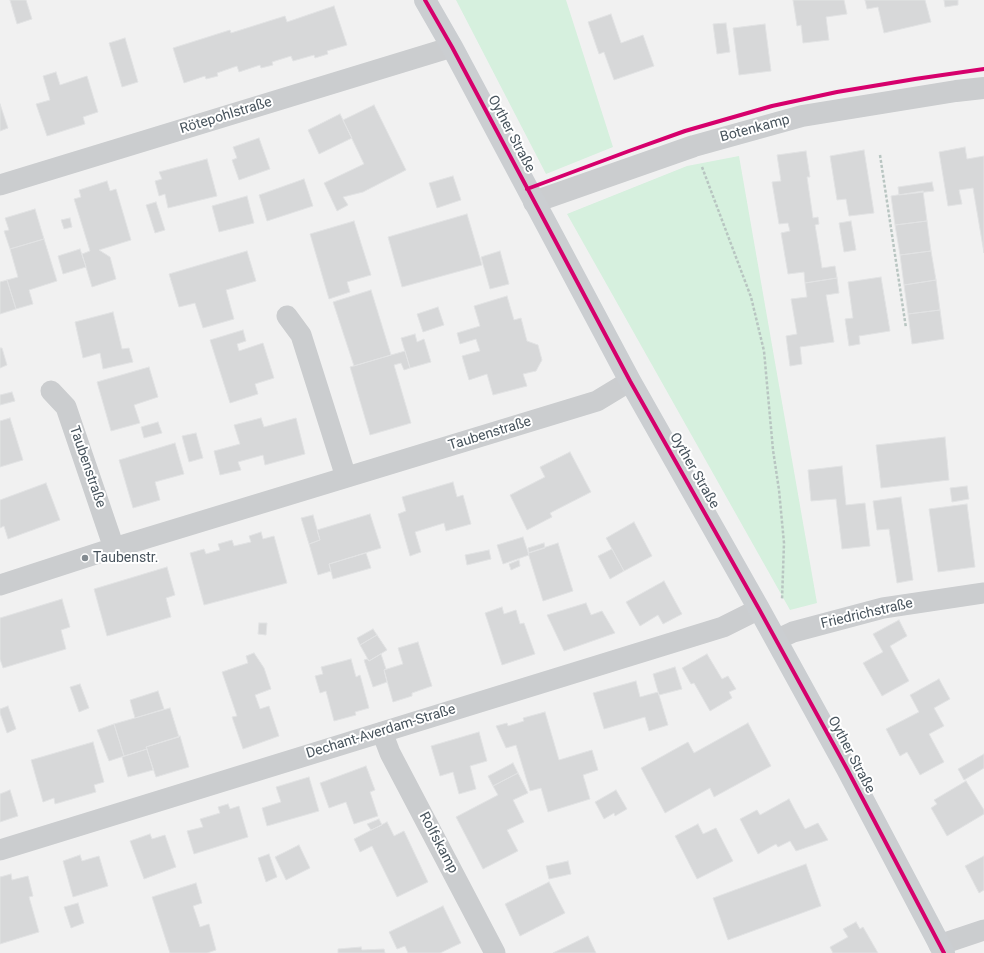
<!DOCTYPE html>
<meta charset="utf-8">
<style>
body{margin:0}
canvas{display:block;background:#f1f1f1}
</style>
<canvas width="984" height="953"></canvas>
<script>
const c = document.querySelector('canvas').getContext('2d');
c.lineJoin = 'round';
function fillPath(path, color) {
  c.fillStyle = color;
  c.fill(path, 'evenodd');
}
function shape(rows) {
  const path = new Path2D();
  for (const r of rows) {
    path.moveTo(r[0], r[1]);
    for (let i = 2; i < r.length; i += 2) path.lineTo(r[i], r[i + 1]);
  }
  return path;
}
function strokePath(path, color, width, dash) {
  c.strokeStyle = color;
  c.lineWidth = width;
  c.lineCap = dash ? 'butt' : 'round';
  c.setLineDash(dash || []);
  c.stroke(path);
}
function label(font, color, halo, rows, align = 'center') {
  c.font = font + ' Roboto,sans-serif';
  c.lineWidth = 4;
  c.setLineDash([]);
  c.textBaseline = 'middle';
  c.strokeStyle = halo;
  c.fillStyle = color;
  for (const [text, x, y, turn = 0] of rows) {
    c.save();
    c.translate(x, y);
    c.rotate((+turn || 0) * Math.PI / 180);
    c.textAlign = isNaN(turn) ? turn : align;
    if (halo) c.strokeText(text, 0, 0);
    c.fillText(text, 0, 0);
    c.restore();
  }
}
fillPath(shape([
 [456,0,566,0,613,147,546,174],
 [739,156,817,603,790,610,567,214,687,166]
]), '#d6f0de');
const building = shape([
 [10,0,26,0,32,19,17,24,10,0],
 [793,0,844,0,847,14,826,17,829,40,803,43,801,25,797,26,793,0],
 [865,0,925,0,931,22,884,33,878,7,867,9,865,0],
 [944,0,958,0,958,5,945,7,944,0],
 [334,6,347,45,327,51,328,54,315,58,314,55,293,61,291,56,272,62,273,65,261,68,260,65,239,72,237,66,217,73,218,76,206,79,205,76,184,83,173,48,230,30,231,33,285,16,287,22,334,6],
 [611,14,621,43,643,35,654,66,614,80,604,52,599,54,588,22,611,14],
 [726,23,730,52,717,54,713,24,726,23],
 [765,24,771,71,739,75,733,28,765,24],
 [125,38,138,82,122,87,109,43,125,38],
 [56,72,60,85,87,76,98,112,83,117,85,124,47,136,36,104,50,100,43,76,56,72],
 [0,104,8,128,0,131,0,104],
 [374,105,406,170,363,192,343,197,348,205,337,211,324,183,364,164,343,120,374,105],
 [340,114,352,138,319,154,308,130,340,114],
 [259,138,270,169,239,180,232,160,237,158,233,147,259,138],
 [965,147,967,159,984,156,984,253,973,188,959,190,962,204,948,206,939,152,965,147],
 [864,150,874,213,849,216,846,199,837,200,830,156,864,150],
 [806,151,810,177,807,177,813,218,818,217,819,224,815,225,822,268,835,266,837,278,805,283,804,272,788,274,781,233,790,231,788,223,779,224,772,182,781,181,777,155,806,151],
 [207,159,217,196,168,208,165,194,159,196,155,181,162,179,159,172,207,159],
 [453,176,461,200,437,208,429,183,453,176],
 [304,179,313,206,267,221,259,195,304,179],
 [107,181,110,191,116,189,131,240,99,250,110,257,116,279,92,287,82,254,90,251,74,199,81,197,79,190,107,181],
 [932,182,934,191,899,195,898,187,932,182],
 [923,191,927,221,895,225,891,196,923,191],
 [247,196,254,223,219,232,212,206,247,196],
 [156,202,165,230,155,233,146,205,156,202],
 [35,209,44,239,10,249,4,231,9,230,5,218,35,209],
 [467,214,482,265,402,287,388,237,467,214],
 [70,218,72,227,64,229,61,220,70,218],
 [354,221,371,275,347,282,350,292,329,299,310,234,354,221],
 [851,221,856,250,844,252,839,223,851,221],
 [927,221,931,251,900,255,895,225,927,221],
 [44,239,57,281,29,290,33,304,16,309,7,280,18,277,10,249,44,239],
 [80,249,86,267,63,274,58,256,80,249],
 [247,251,256,281,226,290,234,319,203,328,195,303,179,307,169,274,247,251],
 [500,251,509,284,490,289,481,257,500,251],
 [931,251,936,280,904,285,900,255,931,251],
 [881,277,890,331,859,336,860,344,849,346,845,319,853,318,848,282,881,277],
 [837,278,839,293,826,295,834,342,800,347,802,364,790,366,786,336,797,334,791,299,807,297,805,283,837,278],
 [7,280,16,309,0,314,0,282,7,280],
 [936,280,940,310,908,314,904,285,936,280],
 [371,290,391,355,354,366,333,302,371,290],
 [507,296,514,320,521,318,527,341,538,345,542,360,536,371,523,374,527,386,493,395,487,374,469,380,462,356,480,351,476,339,460,344,457,333,480,326,474,306,507,296],
 [438,307,444,325,423,332,417,314,438,307],
 [940,310,944,339,912,344,908,314,940,310],
 [113,312,122,349,129,348,133,362,103,369,100,353,83,358,75,322,113,312],
 [243,330,246,341,237,344,239,351,263,343,274,378,255,384,258,394,230,403,210,340,243,330],
 [415,334,417,342,424,339,431,362,410,368,401,338,415,334],
 [0,348,2,348,7,365,0,368,0,348],
 [405,351,410,368,404,370,401,363,394,365,411,423,370,435,350,367,405,351],
 [149,367,158,397,134,405,140,423,111,431,97,382,149,367],
 [12,392,15,401,0,405,0,395,12,392],
 [10,418,23,460,0,467,0,421,10,418],
 [261,418,264,427,296,418,305,454,265,465,263,455,238,462,241,470,220,475,214,451,240,444,234,425,261,418],
 [158,422,162,433,144,438,141,427,158,422],
 [196,433,203,458,189,462,182,436,196,433],
 [945,437,949,480,881,488,876,445,945,437],
 [175,443,184,474,155,482,160,500,133,508,119,460,175,443],
 [570,452,591,492,550,513,552,517,527,530,510,495,545,477,540,467,570,452],
 [842,466,846,505,865,503,870,546,842,549,836,499,811,501,808,470,842,466],
 [453,482,457,497,463,495,471,524,446,531,444,523,415,532,421,552,410,556,398,514,406,511,402,497,453,482],
 [46,483,60,520,8,539,4,526,0,528,0,500,46,483],
 [967,486,969,499,952,502,950,488,967,486],
 [901,497,913,580,897,583,889,529,877,530,873,501,901,497],
 [967,504,975,567,938,572,929,509,967,504],
 [370,514,381,548,329,564,331,571,318,575,309,544,320,540,317,530,370,514],
 [313,515,320,540,309,544,301,518,313,515],
 [634,522,652,556,624,571,606,538,634,522],
 [261,532,263,539,274,536,287,583,204,605,190,553,204,549,206,554,220,550,218,544,232,540,234,546,251,542,249,536,261,532],
 [523,537,529,555,503,564,497,545,523,537],
 [544,543,545,548,529,553,528,548,544,543],
 [558,543,573,591,543,601,528,553,558,543],
 [612,549,624,571,610,579,598,556,612,549],
 [489,550,491,559,467,565,465,555,489,550],
 [366,553,371,568,333,579,329,564,366,553],
 [519,560,520,566,511,570,509,564,519,560],
 [167,567,175,595,166,598,171,617,107,636,94,589,167,567],
 [664,581,682,614,663,624,658,615,640,626,626,602,664,581],
 [62,599,70,627,61,630,66,649,3,668,0,659,0,618,62,599],
 [586,603,591,615,602,611,615,633,564,651,547,615,586,603],
 [502,607,504,614,516,610,520,624,524,623,535,654,502,665,485,613,502,607],
 [899,620,907,636,890,646,909,681,882,696,863,663,883,652,873,634,899,620],
 [259,623,267,623,266,635,258,634,259,623],
 [373,629,377,635,360,645,357,638,373,629],
 [377,635,387,650,369,661,360,645,377,635],
 [418,642,432,686,412,693,412,696,393,702,384,670,403,664,398,648,418,642],
 [254,653,264,668,271,689,255,695,260,709,269,706,279,736,243,749,232,717,237,716,222,672,248,663,246,656,254,653],
 [381,654,386,669,384,670,387,682,373,687,364,660,367,659,369,661,381,654],
 [707,654,722,679,728,676,736,689,729,692,732,698,710,711,694,683,691,684,682,668,707,654],
 [351,659,356,677,360,675,369,708,355,712,356,715,334,721,326,691,320,693,315,676,323,674,321,667,351,659],
 [675,667,682,689,659,695,653,674,675,667],
 [939,679,950,699,934,708,944,726,929,734,944,762,920,775,907,752,900,756,886,729,919,712,910,695,939,679],
 [636,681,640,697,658,692,668,725,649,731,645,717,604,729,593,693,636,681],
 [80,684,89,708,79,712,70,687,80,684],
 [158,691,164,709,135,718,130,700,158,691],
 [8,706,16,729,7,733,0,713,0,709,8,706],
 [170,708,179,737,146,747,147,749,124,756,114,724,170,708],
 [545,712,559,760,592,750,598,770,583,775,590,799,548,812,541,788,530,791,516,745,506,748,496,726,507,723,508,726,524,721,523,718,545,712],
 [748,723,771,766,714,797,710,788,665,813,641,768,688,742,694,753,748,723],
 [114,724,124,756,109,761,97,730,114,724],
 [479,732,487,761,470,766,476,789,459,794,453,772,440,776,431,746,479,732],
 [180,736,189,767,156,777,146,747,180,736],
 [93,742,104,782,94,785,96,792,55,804,54,798,43,802,31,760,93,742],
 [147,749,153,770,128,777,122,757,147,749],
 [984,754,984,768,964,780,958,769,984,754],
 [513,763,518,773,493,786,488,776,513,763],
 [366,766,375,790,370,792,378,816,354,824,346,802,329,808,320,783,366,766],
 [518,773,528,793,513,800,524,822,507,830,518,851,483,869,456,817,498,795,493,786,518,773],
 [309,777,319,811,267,826,262,808,281,802,276,787,309,777],
 [966,781,984,810,984,814,947,836,931,808,937,804,934,800,966,781],
 [10,790,18,816,0,822,0,794,10,790],
 [616,790,627,809,615,816,614,813,604,819,595,802,616,790],
 [789,799,805,829,818,823,828,840,796,851,790,841,778,847,776,844,758,854,740,819,757,810,760,815,789,799],
 [228,804,230,809,239,806,248,837,194,854,187,831,203,827,200,819,220,813,218,807,228,804],
 [379,819,382,825,371,830,367,824,379,819],
 [387,822,394,836,404,831,428,882,397,897,372,846,360,852,354,839,387,822],
 [698,824,703,834,716,828,733,861,697,879,675,836,698,824],
 [150,834,152,839,165,835,176,867,144,879,130,841,150,834],
 [299,845,310,868,286,880,275,857,299,845],
 [269,854,277,877,266,882,258,858,269,854],
 [80,855,82,861,99,856,108,886,73,897,63,861,80,855],
 [984,856,984,890,979,893,965,866,984,856],
 [568,861,571,874,549,879,546,866,568,861],
 [806,864,821,906,728,940,713,898,806,864],
 [11,874,12,880,28,876,33,896,29,897,39,932,0,944,0,877,11,874],
 [549,882,565,913,520,936,505,904,549,882],
 [196,883,202,903,193,906,200,927,209,924,216,950,207,953,170,953,152,897,196,883],
 [78,903,84,923,71,928,64,907,78,903],
 [443,906,461,943,440,953,408,953,405,946,397,949,389,932,443,906],
 [856,922,860,929,863,927,878,953,833,953,830,947,848,937,843,929,856,922],
 [588,936,596,953,553,953,588,936],
 [361,947,362,950,384,949,385,953,338,953,338,949,361,947]
]);
fillPath(building, '#d7d8d9');
strokePath(building, '#e2e3e4', 1);
strokePath(shape([
 [880,155,906,328],
 [702,167,751,297,764,351,773,450,779,490,784,543,782,600]
]), '#b8c5c1', 2.5, [3, 2]);
strokePath(shape([
 [0,185,452,47],
 [287,316,301,335,346,477],
 [51,391,66,407,114,548],
 [0,585,114,548,597,401,630,381],
 [776,640,793,632,883,608,984,593],
 [382,732,390,753,495,953],
 [0,850,723,627,759,609],
 [939,945,984,930]
]), '#cbcdcf', 21);
strokePath(shape([
 [534,202,694,146,802,116,956,91,984,88]
]), '#cbcdcf', 22);
strokePath(shape([
 [425,0,452,47,630,381,759,609,847,769,944,953]
]), '#cbced1', 22);
strokePath(shape([
 [425,0,452,47,630,381,759,609,847,769,944,953],
 [527,189,629,151,685,131,772,106,837,92,915,79,984,69]
]), '#d6006c', 4);
for (const [x, y, r, color] of [
 [85,558,4,"#838b91"]
]) {
  const dot = new Path2D();
  dot.arc(x, y, r, 0, 2 * Math.PI);
  c.fillStyle = color;
  c.fill(dot);
  strokePath(dot, '#fff', 1.5);
}
label('14px', '#48545d', '#fff', [
 ["Rötepohlstraße",226,116,-17],
 ["Botenkamp",755,129,-15],
 ["Oyther Straße",511,134,62],
 ["Taubenstraße",490,434,-17],
 ["Taubenstraße",87,467,71],
 ["Oyther Straße",694,471,60],
 ["Friedrichstraße",867,614,-13],
 ["Dechant-Averdam-Straße",381,732,-17],
 ["Oyther Straße",851,755,62],
 ["Rolfskamp",438,843,62]
]);
label('14px', '#48545d', '#fff', [
 ["Taubenstr.",93,558]
], 'left');
</script>
